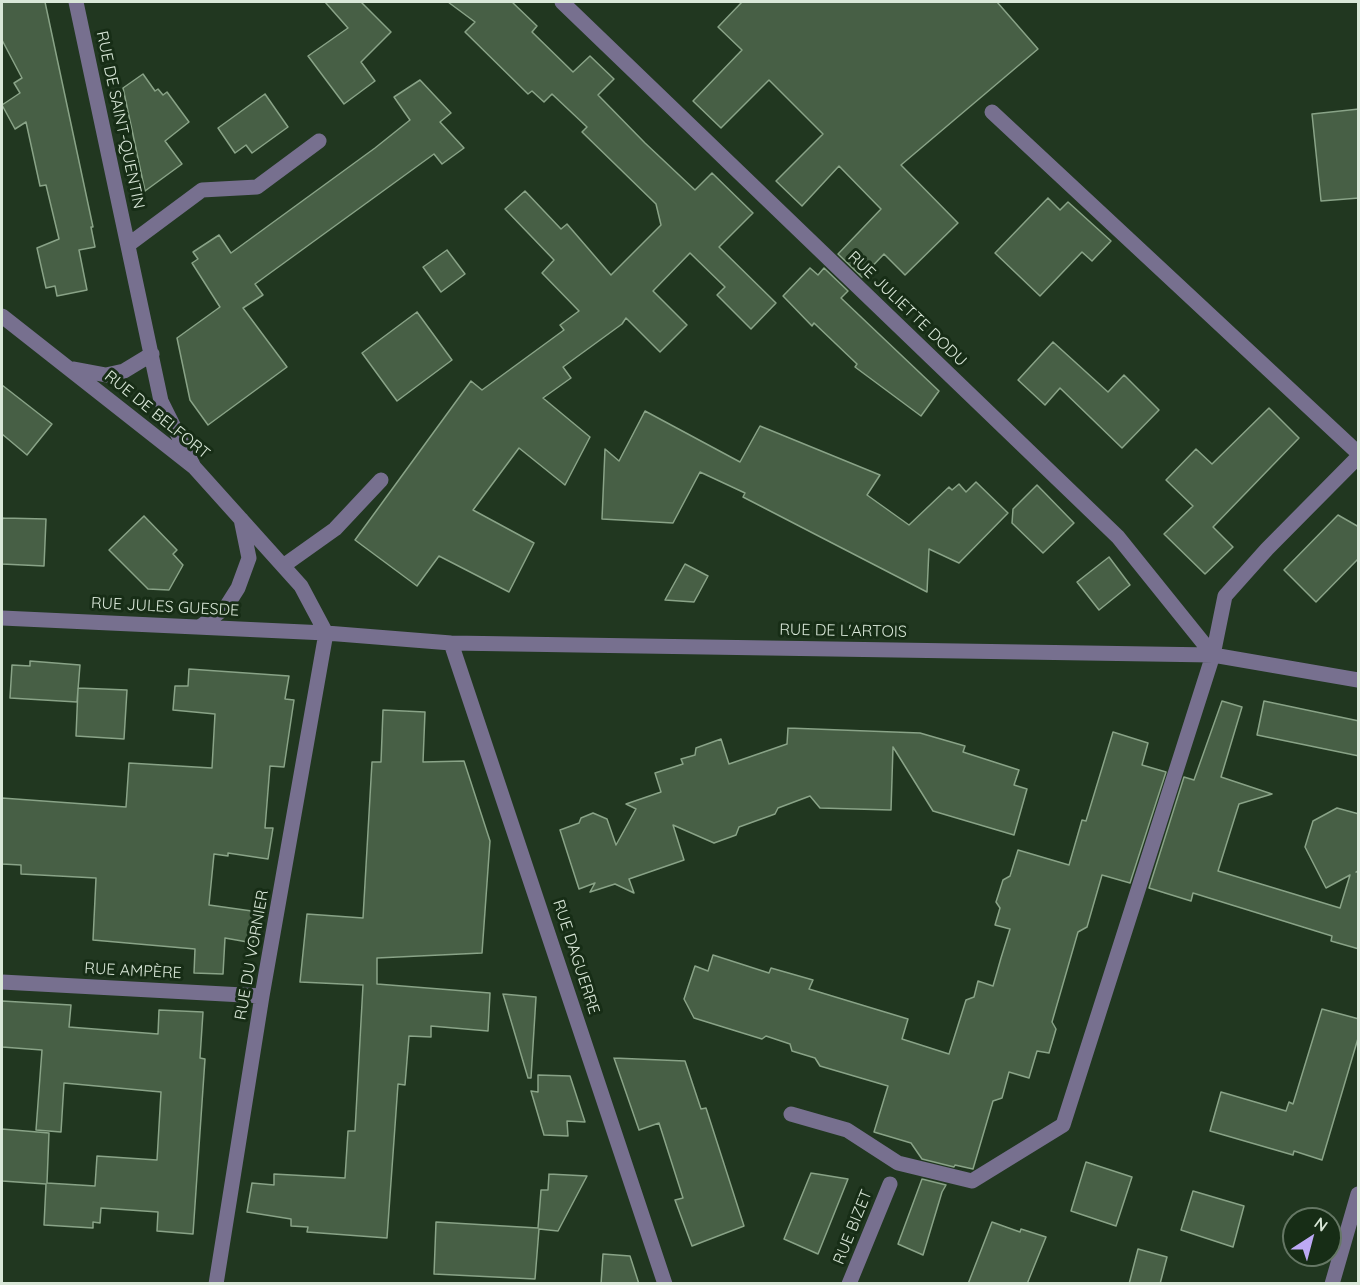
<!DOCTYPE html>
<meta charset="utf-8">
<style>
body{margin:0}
#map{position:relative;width:1360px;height:1285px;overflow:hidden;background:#213720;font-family:Quicksand,sans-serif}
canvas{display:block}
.frame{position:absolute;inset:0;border:3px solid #d9e7d8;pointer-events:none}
.north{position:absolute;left:1282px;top:1207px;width:60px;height:60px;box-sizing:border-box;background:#172d16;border:2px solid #657764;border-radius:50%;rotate:36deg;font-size:16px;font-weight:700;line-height:24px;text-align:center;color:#d9e7d8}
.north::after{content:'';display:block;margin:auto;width:21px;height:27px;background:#bda9f5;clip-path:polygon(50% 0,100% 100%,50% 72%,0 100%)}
</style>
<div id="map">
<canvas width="1360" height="1285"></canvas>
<div class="frame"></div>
<div class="north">N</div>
</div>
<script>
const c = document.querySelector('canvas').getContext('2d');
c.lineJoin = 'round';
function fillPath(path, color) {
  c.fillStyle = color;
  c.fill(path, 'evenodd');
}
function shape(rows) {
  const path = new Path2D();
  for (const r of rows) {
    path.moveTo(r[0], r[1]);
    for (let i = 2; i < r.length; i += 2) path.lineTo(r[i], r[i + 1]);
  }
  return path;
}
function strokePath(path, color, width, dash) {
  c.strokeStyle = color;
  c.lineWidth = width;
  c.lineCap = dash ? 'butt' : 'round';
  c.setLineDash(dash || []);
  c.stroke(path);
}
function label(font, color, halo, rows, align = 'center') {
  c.font = font + ' Quicksand,sans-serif';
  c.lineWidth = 6;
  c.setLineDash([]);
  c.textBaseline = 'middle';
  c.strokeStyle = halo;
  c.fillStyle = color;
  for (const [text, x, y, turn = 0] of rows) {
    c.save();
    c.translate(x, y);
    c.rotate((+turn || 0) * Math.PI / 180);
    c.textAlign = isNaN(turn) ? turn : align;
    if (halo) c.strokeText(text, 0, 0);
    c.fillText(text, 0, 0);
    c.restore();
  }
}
const building = shape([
 [2,2,45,2,93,227,91,227,95,247,79,250,87,290,57,296,55,286,46,288,37,248,59,239,46,185,40,186,26,122,15,129,2,105,20,93,14,83,22,78,2,40,2,2],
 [325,2,361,2,391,32,361,62,375,81,344,104,308,56,348,28,325,2],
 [448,2,512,2,537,26,532,32,573,72,590,56,614,79,598,95,645,143,695,190,712,173,753,213,719,247,776,303,751,329,717,295,725,287,690,253,653,291,687,325,660,352,626,318,622,324,563,367,571,378,543,398,590,437,565,485,519,448,473,510,534,543,509,592,439,556,417,586,355,540,471,381,482,390,564,330,560,325,579,311,542,273,554,260,505,209,525,191,561,229,567,224,611,275,661,225,656,204,582,132,587,127,552,94,544,102,532,91,528,94,465,32,475,22,448,2],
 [742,2,997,2,1038,49,901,165,958,223,905,275,884,254,862,277,838,254,881,209,839,166,802,206,776,181,823,134,769,80,721,128,693,101,742,50,718,27,742,2],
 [143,74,155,91,158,89,163,95,167,92,189,122,165,141,182,164,145,191,123,88,143,74],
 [420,80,451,113,440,122,464,148,442,164,434,154,255,284,263,295,243,308,287,367,208,425,190,400,177,338,220,307,192,263,198,259,193,252,219,235,231,253,375,148,410,120,394,97,420,80],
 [265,94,288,127,252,153,246,145,235,153,218,128,265,94],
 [1359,109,1359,198,1321,201,1312,114,1359,109],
 [1048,198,1060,210,1068,202,1111,241,1092,261,1082,252,1040,296,995,253,1048,198],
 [447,250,465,274,441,292,423,267,447,250],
 [810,268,818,275,824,268,848,291,841,298,939,391,921,416,855,367,857,364,814,323,812,326,783,296,810,268],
 [417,312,452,360,397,401,362,353,417,312],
 [1053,342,1108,392,1124,375,1159,410,1122,448,1060,388,1045,405,1018,380,1053,342],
 [2,385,52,424,27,455,2,434,2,385],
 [1269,408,1299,438,1213,527,1233,547,1205,574,1164,534,1193,506,1166,480,1196,449,1212,464,1269,408],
 [645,411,740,462,760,426,880,475,867,495,909,525,949,487,952,490,959,484,966,492,976,482,1008,513,959,563,929,549,927,592,743,497,745,493,700,472,673,523,602,519,605,449,619,461,645,411],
 [1037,485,1074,523,1043,553,1012,523,1013,509,1037,485],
 [1338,515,1359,527,1359,558,1316,602,1284,570,1338,515],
 [144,516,177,550,173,554,183,565,169,590,148,589,109,550,144,516],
 [4,518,46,519,44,566,2,564,2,519,4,518],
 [1109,557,1130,585,1099,610,1077,582,1109,557],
 [685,564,708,576,694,602,665,600,685,564],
 [30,661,80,665,77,702,10,698,12,665,30,666,30,661],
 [189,669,289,676,285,699,294,700,284,767,270,766,265,828,273,828,268,859,228,853,228,856,214,854,209,905,259,912,253,943,225,938,223,974,194,973,195,949,93,940,96,878,21,874,21,865,2,864,2,798,126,807,129,763,212,768,215,714,173,710,175,686,188,686,189,669],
 [78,688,127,690,124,739,76,736,78,688],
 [1222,701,1242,707,1221,777,1272,794,1239,804,1218,871,1340,908,1350,875,1326,888,1305,847,1313,821,1337,808,1359,814,1359,870,1356,872,1359,872,1359,949,1331,941,1332,936,1193,893,1191,901,1149,888,1184,777,1194,780,1222,701],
 [1264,701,1359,721,1359,756,1257,735,1264,701],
 [383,710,425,712,423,762,464,761,490,841,482,953,377,958,377,984,490,993,488,1031,431,1026,431,1037,409,1036,405,1085,398,1084,387,1238,307,1232,308,1227,291,1226,291,1219,247,1212,252,1183,274,1185,274,1174,345,1178,348,1131,355,1131,363,985,300,982,307,914,363,918,372,762,381,762,383,710],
 [788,728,920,733,965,746,963,752,1019,770,1014,785,1027,789,1014,835,933,811,893,747,891,810,820,808,810,796,778,808,775,814,739,827,736,835,714,843,673,825,684,860,629,879,634,893,615,884,590,892,595,883,579,889,560,830,579,823,581,818,593,813,607,819,616,845,636,809,626,804,661,792,655,773,683,764,681,759,695,755,696,748,721,739,729,764,787,744,788,728],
 [1113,732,1148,743,1142,765,1166,772,1130,883,1102,875,1087,927,1078,932,1052,1022,1056,1029,1049,1053,1037,1051,1029,1078,1009,1072,1002,1098,993,1101,973,1169,955,1165,954,1167,922,1159,911,1143,874,1132,888,1086,820,1066,815,1058,792,1051,790,1044,766,1036,762,1039,694,1018,684,999,695,966,708,971,713,955,769,973,771,968,813,980,809,989,908,1019,902,1039,949,1054,966,1000,974,997,978,981,993,986,1001,958,1010,929,995,925,1000,908,996,902,1003,880,1010,876,1018,850,1069,865,1082,820,1086,821,1113,732],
 [503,994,536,997,531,1078,528,1078,503,994],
 [2,1001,71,1005,69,1027,158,1034,159,1010,203,1012,200,1058,205,1059,193,1234,157,1231,158,1212,101,1208,100,1223,93,1222,93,1228,44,1225,46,1184,2,1181,2,1129,49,1133,47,1183,95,1186,97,1156,157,1160,161,1092,64,1083,61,1132,36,1130,42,1050,2,1047,2,1001],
 [1322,1009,1359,1019,1359,1035,1322,1160,1294,1151,1293,1155,1210,1131,1221,1092,1286,1111,1289,1102,1293,1104,1322,1009],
 [614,1058,685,1061,701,1109,706,1108,744,1226,692,1246,675,1200,683,1198,659,1123,639,1130,614,1058],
 [538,1075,570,1076,585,1122,567,1121,568,1136,544,1135,531,1091,538,1092,538,1075],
 [1086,1162,1132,1177,1116,1226,1071,1211,1086,1162],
 [811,1173,848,1179,818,1254,784,1239,811,1173],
 [549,1174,587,1176,558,1231,539,1229,535,1279,434,1274,436,1222,538,1228,541,1190,548,1190,549,1174],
 [922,1179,946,1185,942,1192,923,1255,898,1244,922,1179],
 [1193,1191,1244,1206,1233,1247,1181,1230,1193,1191],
 [992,1222,1020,1232,1021,1229,1046,1237,1027,1284,968,1284,992,1222],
 [1138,1249,1167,1257,1160,1284,1129,1284,1138,1249],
 [603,1254,630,1256,639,1284,601,1284,603,1254]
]);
fillPath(building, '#475f45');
strokePath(building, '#89a387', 1.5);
strokePath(shape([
 [76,2,161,401,194,467],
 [562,2,1118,537,1213,655],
 [992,112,1358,453],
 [128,245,202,190,257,187,319,141],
 [2,316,194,467,301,586,326,633],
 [74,369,106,375,124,371,152,354],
 [283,566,335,529,381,480],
 [2,618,326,633,451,643,1213,655,1358,680],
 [200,627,226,607,238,588,249,558,241,519],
 [451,643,665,1284],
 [2,982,262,996],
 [791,1114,847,1130,898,1163,972,1181,1063,1125,1213,655,1225,596,1267,549,1358,457],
 [216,1284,262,996,326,633],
 [849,1284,890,1184],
 [1332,1284,1358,1194]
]), '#77708f', 15);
label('16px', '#d9e7d8', '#172d16', [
 ["RUE DE SAINT-QUENTIN",120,120,78],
 ["RUE JULIETTE DODU",907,309,44],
 ["RUE DE BELFORT",157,415,39],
 ["RUE JULES GUESDE",165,607,3],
 ["RUE DE L'ARTOIS",843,631,1],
 ["RUE DU VORNIER",252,955,-80],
 ["RUE DAGUERRE",576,957,72],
 ["RUE AMPÈRE",133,971,3],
 ["RUE BIZET",853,1227,-68]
]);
</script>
